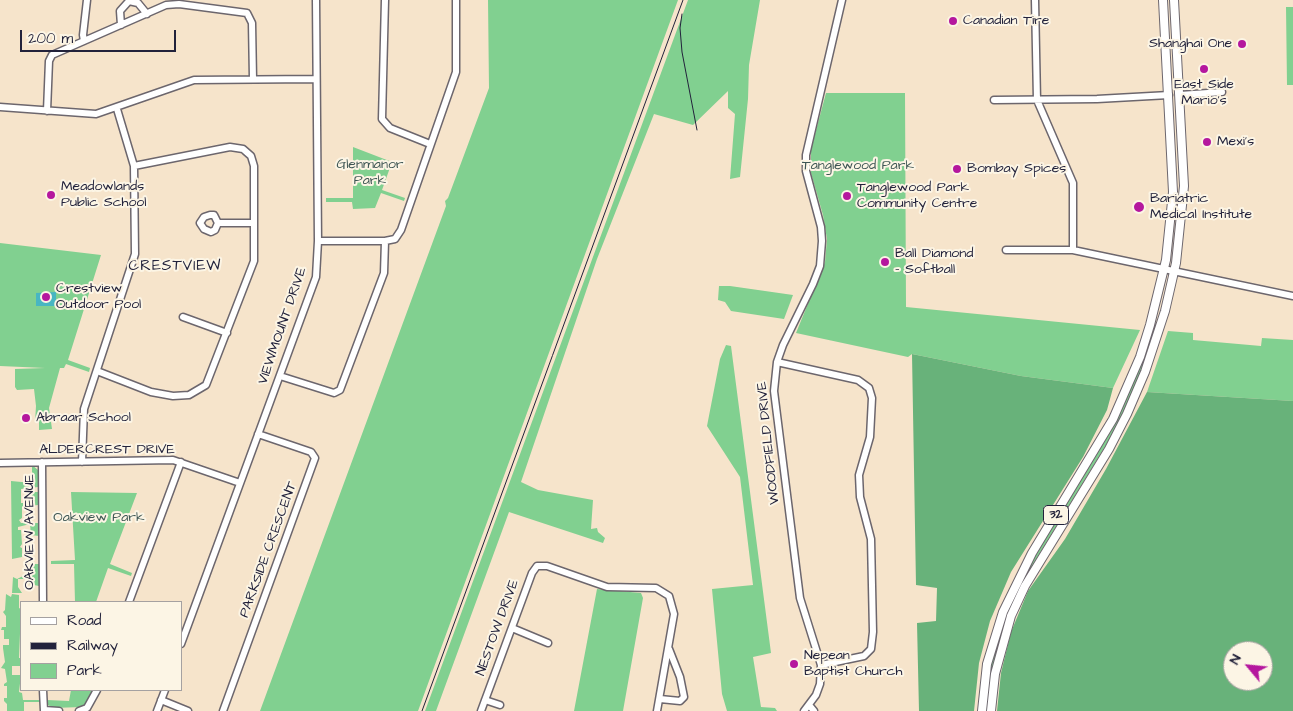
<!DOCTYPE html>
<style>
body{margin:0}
#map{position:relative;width:1293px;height:711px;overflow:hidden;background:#f6e4cb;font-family:"Architects Daughter",sans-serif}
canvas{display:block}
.legend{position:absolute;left:20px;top:601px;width:162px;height:90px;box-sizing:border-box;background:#fcf5e5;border:1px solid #a5a1a1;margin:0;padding:6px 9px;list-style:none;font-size:15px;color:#22223b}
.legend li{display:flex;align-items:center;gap:10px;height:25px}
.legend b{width:25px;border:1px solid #a5a1a1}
.north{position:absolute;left:1223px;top:641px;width:50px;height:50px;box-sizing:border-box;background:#fcf5e5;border:1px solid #a5a1a1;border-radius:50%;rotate:298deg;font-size:14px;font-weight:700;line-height:20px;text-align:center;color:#22223b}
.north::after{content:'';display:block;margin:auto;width:18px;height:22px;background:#b5179e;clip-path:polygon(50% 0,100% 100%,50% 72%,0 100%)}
.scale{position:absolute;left:20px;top:30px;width:156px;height:22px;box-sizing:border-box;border:2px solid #22223b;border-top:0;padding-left:6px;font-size:15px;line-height:18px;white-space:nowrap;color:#22223b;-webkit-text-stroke:4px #fcf5e5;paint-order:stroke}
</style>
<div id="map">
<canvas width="1293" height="711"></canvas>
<ul class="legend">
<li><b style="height:6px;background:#fff"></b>Road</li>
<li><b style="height:6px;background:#22223b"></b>Railway</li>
<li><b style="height:14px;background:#81d090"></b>Park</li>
</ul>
<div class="north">N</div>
<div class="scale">200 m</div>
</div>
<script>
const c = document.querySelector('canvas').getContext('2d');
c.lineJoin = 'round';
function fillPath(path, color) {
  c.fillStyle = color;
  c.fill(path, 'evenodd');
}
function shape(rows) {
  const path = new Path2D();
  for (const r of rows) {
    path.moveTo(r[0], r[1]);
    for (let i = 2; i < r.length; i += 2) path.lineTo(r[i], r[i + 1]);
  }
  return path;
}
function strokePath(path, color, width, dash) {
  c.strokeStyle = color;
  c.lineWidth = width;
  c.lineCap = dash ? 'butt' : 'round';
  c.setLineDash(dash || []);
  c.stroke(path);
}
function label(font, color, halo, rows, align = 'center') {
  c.font = font + ' "Architects Daughter",sans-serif';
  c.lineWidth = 4;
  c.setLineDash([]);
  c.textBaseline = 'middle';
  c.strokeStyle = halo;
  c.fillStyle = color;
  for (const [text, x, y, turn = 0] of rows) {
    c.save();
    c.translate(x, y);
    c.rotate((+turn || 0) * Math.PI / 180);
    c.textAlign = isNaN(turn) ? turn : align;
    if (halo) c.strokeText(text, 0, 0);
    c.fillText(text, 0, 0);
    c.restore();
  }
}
fillPath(shape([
 [488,0,678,0,418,711,260,711,446,206,445,201,448,198,489,88],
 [688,0,760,0,749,65,748,99,740,177,730,179,735,114,728,108,728,91,693,125,654,114,597,259,521,482,538,490,593,500,591,529,597,528,598,532,605,538,603,543,509,512,436,711,425,711],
 [1286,7,1293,7,1293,85,1287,85],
 [826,93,905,93,906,307,1140,330,1113,388,1021,376,912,354,908,357,796,333,825,262,827,239,823,215,811,173,811,149],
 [353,147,392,162,382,190,405,198,404,201,381,193,375,208,353,209,352,202,326,202,326,198,353,198],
 [0,243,101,255,68,360,90,368,89,372,66,364,64,368,60,368,49,408,52,429,39,430,39,422,35,422,36,406,34,389,17,390,15,387,15,369,45,368,0,366],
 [719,286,730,286,793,295,784,319,731,311,725,302,718,300],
 [1168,331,1193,333,1193,340,1261,346,1262,338,1293,340,1293,401,1147,392],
 [726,345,731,346,771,653,753,657,761,707,775,708,777,711,727,711,722,694,712,589,753,585,740,477,707,426,720,359],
 [1146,350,1142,371,1117,427,1030,569,1011,609,994,665,988,711,985,711,988,673,1008,606,1039,548,1111,431],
 [32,465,38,470,38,487,21,489,21,503,28,503,31,492,38,492,38,505,22,507,22,518,19,520,21,523,38,523,39,536,31,535,30,524,18,527,18,530,21,530,22,544,20,547,22,548,22,557,12,559,11,481,32,483],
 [71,492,137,493,110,564,132,573,131,576,108,568,96,602,75,602,74,564,51,564,51,561,75,560],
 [30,564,39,564,39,586,29,584,29,579,18,579,18,587,22,593,12,593,13,577,17,579,29,573],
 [597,589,641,593,643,598,623,711,574,711],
 [6,594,11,597,12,594,19,595,19,608,21,609,19,658,21,658,21,666,12,666,12,675,21,675,19,692,22,693,23,700,40,700,40,702,24,702,24,711,7,711,7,704,4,701,4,698,7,698,7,686,4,686,4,684,7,682,5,669,1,668,5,662,3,648,3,645,9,645,9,639,4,639,4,630,1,630,2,627,6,627,6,616,3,612,5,610],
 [71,690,93,690,88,704,82,707,53,708,48,705,47,700,69,701]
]), '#81d090');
fillPath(shape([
 [912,354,1021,376,1113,388,1107,410,1083,457,1011,572,990,621,979,663,974,711,919,711,917,623,936,621,937,588,916,585],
 [1147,392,1293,401,1293,711,997,711,1001,673,1011,632,1028,591,1065,539,1106,469],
 [1233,651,1263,651,1263,681,1233,681]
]), '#68b27a');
fillPath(shape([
 [56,292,56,306,36,306,36,293]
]), '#48b6c2');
const minor = shape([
 [385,0,382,119,390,128,430,144],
 [1035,0,1037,100,1073,183,1073,250],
 [121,25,120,11,129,1,138,3,147,14],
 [84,41,83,35,87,0],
 [1180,95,1222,92],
 [994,100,1097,99,1169,95],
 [0,107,96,114,194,80,316,79],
 [47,111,49,61,52,55,166,5,179,4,247,13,252,23,253,79],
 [218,223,215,230,211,232,204,229,200,223,204,217,210,215,214,215,218,223,253,223],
 [318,241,385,241,395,239,401,230,456,72,456,0],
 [1006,250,1073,250,1293,296],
 [183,317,227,333],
 [777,362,858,380,869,388,872,398,870,437,859,475,860,497,871,539,873,632,871,649,864,656,821,665],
 [97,371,151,392,173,396,189,395,206,385,254,261,254,166,251,156,243,149,230,147,134,166],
 [280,376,334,393,340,390,384,273,385,241],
 [42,462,43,602],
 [82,462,84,409,135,254,134,166,117,109],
 [0,463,173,460,240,483],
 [129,602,181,462],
 [512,628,548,643],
 [181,644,316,277,318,241,316,0],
 [43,690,44,711],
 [660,699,680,701,684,697,680,677,669,649],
 [161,700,188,711],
 [485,700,500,705],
 [809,705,814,711],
 [44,710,59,711],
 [79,711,87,708,97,690],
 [157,711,165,690],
 [223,711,315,458,311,452,258,434],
 [481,711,532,573,537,566,547,566,607,587,656,588,669,596,674,614,657,711],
 [804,711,816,695,820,684,821,665,800,598,774,391,777,362,783,345,813,284,820,266,822,241,821,227,806,171,806,155,842,0]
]);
const major = shape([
 [982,711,987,664,1003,612,1032,553,1113,419,1140,357,1150,325,1166,260,1173,192,1163,0],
 [991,711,995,674,1011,616,1025,586,1109,449,1127,414,1145,372,1165,311,1176,263,1184,186,1174,0]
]);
strokePath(minor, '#6c666d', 9);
strokePath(major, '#6c666d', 10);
strokePath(minor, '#fff', 6);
strokePath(major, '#fff', 8);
strokePath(shape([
 [682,14,680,28,682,52,697,130],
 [422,711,683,0]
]), '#22223b', 1);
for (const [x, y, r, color] of [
 [953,21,5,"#b5179e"],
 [1242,44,5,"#b5179e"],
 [1204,69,5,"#b5179e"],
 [1207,142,5,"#b5179e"],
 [957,169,5,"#b5179e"],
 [51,195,5,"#b5179e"],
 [847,196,5,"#b5179e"],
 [1139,207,6,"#b5179e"],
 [885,262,5,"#b5179e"],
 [46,297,5,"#b5179e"],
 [26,418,5,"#b5179e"],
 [794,664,5,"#b5179e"]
]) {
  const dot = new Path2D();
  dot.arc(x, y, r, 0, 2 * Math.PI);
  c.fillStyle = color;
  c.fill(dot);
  strokePath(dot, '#fcf5e5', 2);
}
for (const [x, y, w] of [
 [1056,515,25]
]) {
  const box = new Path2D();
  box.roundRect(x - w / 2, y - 9.5, w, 19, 4);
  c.fillStyle = '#fcf5e5';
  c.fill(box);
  strokePath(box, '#22223b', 1);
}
label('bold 12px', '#22223b', null, [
 ["32",1056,515]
]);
label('14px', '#22223b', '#fcf5e5', [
 ["Canadian Tire",963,21],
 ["Shanghai One",1232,44,"right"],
 ["East Side",1204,85,"center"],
 ["Mario's",1204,101,"center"],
 ["Mexi's",1217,142],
 ["Bombay Spices",967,169],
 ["Meadowlands",61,187],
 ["Public School",61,203],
 ["Tanglewood Park",857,188],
 ["Community Centre",857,204],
 ["Bariatric",1150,199],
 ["Medical Institute",1150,215],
 ["Ball Diamond",895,254],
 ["- Softball",895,270],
 ["Crestview",56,289],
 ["Outdoor Pool",56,305],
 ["Abraar School",36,418],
 ["Nepean",804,656],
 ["Baptist Church",804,672]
], 'left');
label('14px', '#3e5654', '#fcf5e5', [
 ["Glenmanor",370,165],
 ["Park",370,181],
 ["Tanglewood Park",858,166],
 ["Oakview Park",99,518]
]);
label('14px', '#22223b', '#fcf5e5', [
 ["VIEWMOUNT DRIVE",283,326,-71],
 ["WOODFIELD DRIVE",769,443,-96],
 ["ALDERCREST DRIVE",107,450],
 ["OAKVIEW AVENUE",30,532,-90],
 ["PARKSIDE CRESCENT",269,550,-70],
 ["NESTOW DRIVE",498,628,-70]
]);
c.letterSpacing = '1px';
label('15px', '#22223b', '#fcf5e5', [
 ["CRESTVIEW",175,267]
]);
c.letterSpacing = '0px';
</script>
